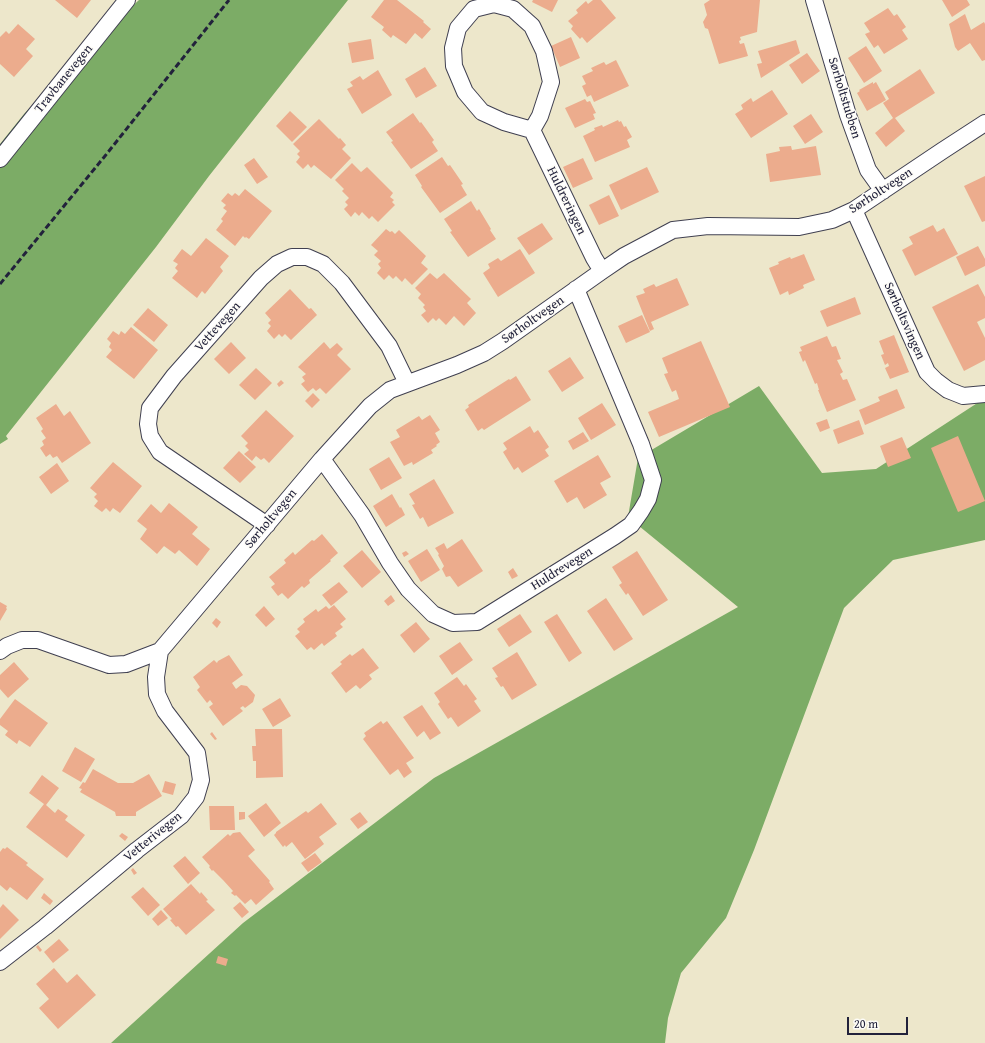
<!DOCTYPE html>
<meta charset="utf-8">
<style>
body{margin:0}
#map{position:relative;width:985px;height:1043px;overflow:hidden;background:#ede7cb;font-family:"Gentium Book Plus",serif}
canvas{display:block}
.scale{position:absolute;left:847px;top:1017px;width:61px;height:18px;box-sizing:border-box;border:2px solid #22223b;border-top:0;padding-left:5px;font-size:12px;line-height:14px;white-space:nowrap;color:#22223b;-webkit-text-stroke:3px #fdfcf7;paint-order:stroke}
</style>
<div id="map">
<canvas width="985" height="1043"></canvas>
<div class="scale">20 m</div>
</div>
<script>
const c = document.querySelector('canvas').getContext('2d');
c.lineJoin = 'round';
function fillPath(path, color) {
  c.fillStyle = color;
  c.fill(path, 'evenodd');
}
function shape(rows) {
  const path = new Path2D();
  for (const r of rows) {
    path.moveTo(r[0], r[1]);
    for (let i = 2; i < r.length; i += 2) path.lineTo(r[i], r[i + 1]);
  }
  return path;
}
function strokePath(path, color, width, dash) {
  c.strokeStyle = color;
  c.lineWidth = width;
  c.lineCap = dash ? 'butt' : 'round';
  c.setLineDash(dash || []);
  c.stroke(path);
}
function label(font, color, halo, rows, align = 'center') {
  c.font = font + ' "Gentium Book Plus",serif';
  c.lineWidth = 3;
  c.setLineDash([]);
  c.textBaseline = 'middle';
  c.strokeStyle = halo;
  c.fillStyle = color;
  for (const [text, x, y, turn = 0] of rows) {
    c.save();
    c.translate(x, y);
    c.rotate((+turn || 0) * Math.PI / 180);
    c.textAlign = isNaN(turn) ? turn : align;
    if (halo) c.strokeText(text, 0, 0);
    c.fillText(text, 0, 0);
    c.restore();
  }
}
fillPath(shape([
 [139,0,348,0,209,176,156,247,6,436,8,439,0,444,0,144,24,114,77,58],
 [759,386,822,473,876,469,985,398,985,540,893,560,844,608,754,850,726,918,681,973,668,1018,665,1043,111,1043,243,923,434,778,738,607,628,517,638,458]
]), '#7cac66');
fillPath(shape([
 [55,0,91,0,77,18],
 [384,0,397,0,424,21,423,22,431,29,422,39,415,33,406,44,393,35,391,38,382,30,384,27,371,17],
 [533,0,558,0,552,12,532,2],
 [593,0,601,0,616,18,587,43,582,37,580,39,571,29,573,26,568,21,578,13,576,10,586,1,588,4],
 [710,0,760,0,757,32,740,37,741,40,739,41,740,44,744,43,748,56,719,64,708,29,705,28,703,22,707,15,704,4],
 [942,0,967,0,970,5,952,17],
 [888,8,894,16,897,14,906,27,902,30,908,39,884,54,878,45,874,48,865,34,870,32,864,23],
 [965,14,971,30,984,22,985,24,985,60,982,61,970,43,958,51,955,47,949,24],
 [18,24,35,39,26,49,33,56,14,77,0,64,0,37,6,31,9,34],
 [571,37,580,58,560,67,551,46],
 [371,39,374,59,352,63,348,43],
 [796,40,800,53,761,78,757,64,762,63,758,51],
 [866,46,882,71,864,83,848,58],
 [807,53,820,71,802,84,789,65],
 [616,60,629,86,594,102,591,95,587,97,582,86,586,84,582,76,593,71,591,68,604,62,606,65],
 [425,67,437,86,416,98,405,79],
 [920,69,935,93,895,118,905,131,886,147,875,133,893,118,883,103,889,99,885,92],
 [378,70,392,95,362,114,347,89,353,86,350,82,360,76,363,80],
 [873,82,873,84,876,82,886,100,867,111,857,93,860,91,859,90],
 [772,90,788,114,751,138,735,114,743,109,741,105,751,98,753,102],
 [585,99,587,102,590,101,596,113,593,114,595,119,575,128,565,108],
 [290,111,307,127,292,142,276,126],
 [413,113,420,123,421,122,434,140,432,142,438,151,411,169,391,142,393,141,386,132],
 [811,114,823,132,805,144,793,126],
 [319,119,339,139,340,138,346,145,342,149,351,158,331,179,314,165,311,168,308,164,303,169,296,162,300,157,297,154,300,151,293,144],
 [618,120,619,122,621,121,624,127,626,126,627,128,632,137,627,140,630,147,595,162,583,136,595,130,594,128,602,125,603,127],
 [791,146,792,150,816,146,821,175,770,182,766,154,780,151,779,147],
 [442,157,448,166,450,165,463,184,461,185,467,195,440,213,421,187,422,186,415,175],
 [254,158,268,177,257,184,244,165],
 [583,158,593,179,573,188,563,167],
 [352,163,361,172,367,167,393,193,390,197,394,200,392,202,395,205,378,222,372,216,369,219,362,212,359,216,355,212,351,217,344,209,348,205,345,202,349,198,342,191,344,189,335,180],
 [647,167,659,192,621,210,609,185],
 [985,176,985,221,982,222,964,186],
 [245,189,272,211,249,239,246,237,245,238,243,236,235,246,216,230,223,221,221,219,227,211,223,208,226,205,221,201,228,193,232,196,235,193,239,196],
 [609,195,619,216,599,225,589,205],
 [471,201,477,211,479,209,491,229,490,230,496,239,468,257,450,232,452,231,444,219],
 [542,223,553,239,529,255,517,238],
 [933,225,937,232,944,228,958,254,915,276,902,250,913,244,909,237],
 [386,229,390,232,392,231,395,234,399,230,426,256,421,263,428,269,412,285,405,278,402,282,396,276,393,279,389,275,384,280,377,273,381,268,378,264,381,261,374,255,378,251,371,245],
 [206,238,229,256,220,267,223,271,205,294,202,291,197,298,172,278,178,271,175,268,178,264,173,261,182,249,191,256],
 [978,246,985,259,985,266,965,276,956,257],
 [520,249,535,273,498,297,483,273,490,268,488,264,498,258,501,261],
 [804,254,815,280,803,285,804,288,789,295,788,291,780,295,769,268,779,264,778,262,790,257,791,259],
 [430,273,437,279,444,273,471,299,467,303,476,313,464,326,454,316,446,325,439,318,436,321,433,318,428,323,421,315,426,311,423,307,425,305,418,298,421,294,415,288],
 [677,278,689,305,651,322,654,329,650,331,636,296,645,293,643,289,654,284,656,287],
 [978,284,985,297,985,318,977,322,985,338,985,360,964,371,932,307],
 [290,289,309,309,311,308,317,315,291,340,285,334,282,337,279,334,274,339,267,331,271,326,268,323,271,320,265,313],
 [855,297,861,314,827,327,820,311],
 [148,308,168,325,154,342,133,325],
 [642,315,650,332,626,343,618,326],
 [131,327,158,350,134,379,106,357,112,350,109,347,111,343,107,339,113,331,119,335,121,331,125,334],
 [894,335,909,372,890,379,885,368,889,366,888,363,885,365,881,355,884,354,879,341],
 [827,336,832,347,836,346,841,359,837,360,843,372,840,374,843,380,847,379,856,400,827,412,818,390,819,390,817,383,815,384,805,360,803,362,799,352,802,351,800,347],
 [701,341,730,407,659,437,648,412,679,399,676,390,672,392,664,374,668,373,662,358],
 [231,342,246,358,229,374,214,359],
 [324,342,330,349,337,343,343,349,337,355,351,369,326,394,320,388,316,391,313,388,308,392,301,384,305,381,302,377,306,374,298,367],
 [570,357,584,378,562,392,548,371],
 [256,368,272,383,255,400,239,385],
 [516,376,531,400,484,430,482,428,478,431,465,410,469,407,468,405,509,379,510,380],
 [281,380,284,383,279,387,277,384],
 [897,389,905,408,865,425,859,410,880,401,878,397],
 [313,393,320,400,312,408,305,401],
 [602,403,616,425,591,440,578,418],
 [56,404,64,416,70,411,91,443,62,463,57,456,53,458,50,454,46,457,40,448,44,445,42,441,46,438,41,431,43,429,36,418],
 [266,410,294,436,269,463,264,458,261,460,256,456,252,461,244,454,249,450,245,446,248,443,241,436],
 [430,415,440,430,435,433,440,442,436,445,437,446,431,450,433,453,413,465,412,462,404,466,390,442,400,437,396,430,419,416,422,420],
 [827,419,830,428,820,432,816,423],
 [859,420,864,434,838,444,833,430],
 [530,426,534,433,538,430,549,447,545,450,549,456,522,473,518,467,514,470,503,452,507,449,503,443],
 [583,432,589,441,573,450,568,441],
 [958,436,985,501,958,512,931,448],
 [902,437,911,458,888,467,880,446],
 [239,451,256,467,240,483,223,468],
 [598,455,611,477,600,483,607,495,584,509,577,497,567,503,554,481],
 [389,457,402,478,381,490,369,469],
 [113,462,142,486,120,513,113,508,110,512,106,508,102,512,94,506,98,501,94,497,97,494,90,488],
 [57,463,69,481,51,494,39,477],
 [434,479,454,513,428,527,423,517,420,519,412,505,415,504,409,494],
 [392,494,400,508,401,507,405,515,386,527,373,506],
 [169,503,198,527,192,534,210,549,197,566,179,550,175,554,164,546,157,554,140,539,147,529,137,521,151,504,161,513],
 [322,534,338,553,330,560,331,561,309,580,310,583,304,588,302,586,288,599,282,593,278,596,271,587,275,584,269,577,286,563,284,560,293,552,295,555,312,540,314,541],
 [462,539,483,571,458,587,450,576,446,577,442,569,444,566,438,555,439,554,435,548,444,543,447,549],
 [427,549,440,570,421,582,408,561],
 [362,550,381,572,362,588,343,566],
 [406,551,409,554,404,557,402,553],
 [637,551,668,600,643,616,628,593,626,595,619,585,622,583,612,567],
 [513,568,518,576,512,579,508,572],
 [339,582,348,592,331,606,322,595],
 [391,595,395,601,388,606,384,601],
 [606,598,633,639,614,651,587,611],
 [0,602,7,606,6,608,7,609,0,621],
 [334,605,346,619,340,624,343,627,335,633,337,636,324,646,322,643,314,650,311,647,307,650,295,636,300,632,297,629,305,622,303,619,316,609,318,612,326,606,329,609],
 [264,606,275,619,266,627,255,615],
 [520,614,532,632,509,647,497,629],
 [557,614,582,653,569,662,544,622],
 [216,618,221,622,217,628,212,623],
 [416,622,430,639,414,653,400,635],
 [460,642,473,660,452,675,439,656],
 [363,648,379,668,369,675,372,679,360,689,356,685,346,693,331,673,342,664,340,662,350,654,352,656],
 [517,652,537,685,512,700,503,686,501,687,495,678,498,677,492,668],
 [229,655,243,675,232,683,236,689,241,685,247,686,255,695,253,702,245,708,243,706,240,708,243,711,223,726,209,707,213,704,210,700,207,703,197,690,200,687,193,677,214,660,217,663,218,661],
 [14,662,29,679,8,698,0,689,0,675],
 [457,677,464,686,466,684,477,699,474,701,481,711,458,727,451,717,448,719,438,704,440,702,434,693],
 [280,698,291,716,273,727,262,709],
 [15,699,48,723,30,747,19,740,17,744,5,735,8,731,0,725,0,719],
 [422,705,441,733,430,740,424,731,417,737,403,717],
 [381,721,383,724,387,721,414,758,406,763,412,772,404,778,398,769,390,775,363,739,366,736,364,733],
 [255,729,282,729,283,777,256,778,256,761,253,761,252,746,256,746],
 [212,732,217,739,215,740,210,734],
 [75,747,95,759,81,782,62,771],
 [93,769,118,783,133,783,149,774,162,796,136,812,136,816,116,816,115,812,80,792,82,789,79,788,83,782,85,783],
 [42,775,59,788,46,805,55,813,58,809,68,816,65,820,85,835,67,858,26,827,44,804,29,793],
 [165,781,176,784,173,795,162,792],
 [266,803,281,823,264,837,248,816],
 [321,803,337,824,319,837,324,844,305,859,292,842,286,847,285,845,283,847,274,835,276,833,276,832,306,811,308,813],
 [209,806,234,806,235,830,210,830],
 [239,812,245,812,245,819,239,820],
 [360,812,368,822,358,829,350,819],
 [240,832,255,850,248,856,270,881,269,882,274,889,256,905,251,899,245,904,236,895,235,896,231,893,233,891,223,880,213,870,212,871,209,867,210,866,202,857,228,834,230,836,233,833],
 [122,833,128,837,125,841,119,836],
 [7,847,28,863,26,865,44,879,27,900,10,887,7,891,0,885,0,852,3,848,5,849],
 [315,853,322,862,308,872,301,863],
 [185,856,200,873,188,884,173,866],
 [133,868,137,873,134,875,131,870],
 [191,884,200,894,201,892,208,900,206,901,215,910,186,935,178,926,176,927,170,920,172,919,163,909],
 [143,887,160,905,148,916,131,897],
 [44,893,53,901,50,905,41,898],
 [240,902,249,912,242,918,233,908],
 [3,904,19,920,0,939,0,908],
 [161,910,168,918,158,926,152,919],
 [59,939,69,950,53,963,44,952],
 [38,945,42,950,40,952,36,947],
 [218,956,228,959,226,966,216,963],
 [54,968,67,983,77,974,96,995,58,1029,39,1008,49,999,36,984]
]), '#ecac8d');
const street = shape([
 [814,0,848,115,868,170,883,191],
 [532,130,504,122,482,112,465,92,454,66,453,48,458,28,474,9,494,4,513,9,532,26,544,51,551,82,540,116,532,130,594,258,602,271],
 [0,159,127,0],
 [854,210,927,372,936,381,948,390,963,396,985,394],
 [322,459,362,515,390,563,408,589,433,614,453,623,477,622,615,536,631,525,641,511,648,499,653,480,641,444,576,289],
 [267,525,160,452,150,436,148,424,150,408,174,376,261,278,277,264,292,257,307,257,323,264,342,283,389,346,407,383],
 [0,651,7,646,22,640,38,640,109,665,126,664,160,651,322,459,370,406,390,390,457,365,484,353,503,341,602,271,624,256,673,230,708,226,799,227,832,220,854,210,942,151,985,123],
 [0,962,45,927,137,850,181,816,196,797,201,780,197,753,165,711,157,694,156,677,160,651]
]);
strokePath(street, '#404051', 18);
strokePath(street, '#fff', 16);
strokePath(shape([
 [0,284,105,156,229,0]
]), '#22223b', 3, [6, 3]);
label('13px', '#22223b', '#fdfcf7', [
 ["Travbanevegen",64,79,-51],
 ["Sørholtstubben",844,98,73],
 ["Sørholtvegen",881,191,-33],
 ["Huldreringen",566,201,64],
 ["Sørholtvegen",533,320,-35],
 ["Sørholtsvingen",904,321,66],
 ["Vettevegen",218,327,-48],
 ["Sørholtvegen",271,519,-50],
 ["Huldrevegen",562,569,-32],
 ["Vetterivegen",153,837,-39]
]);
</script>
